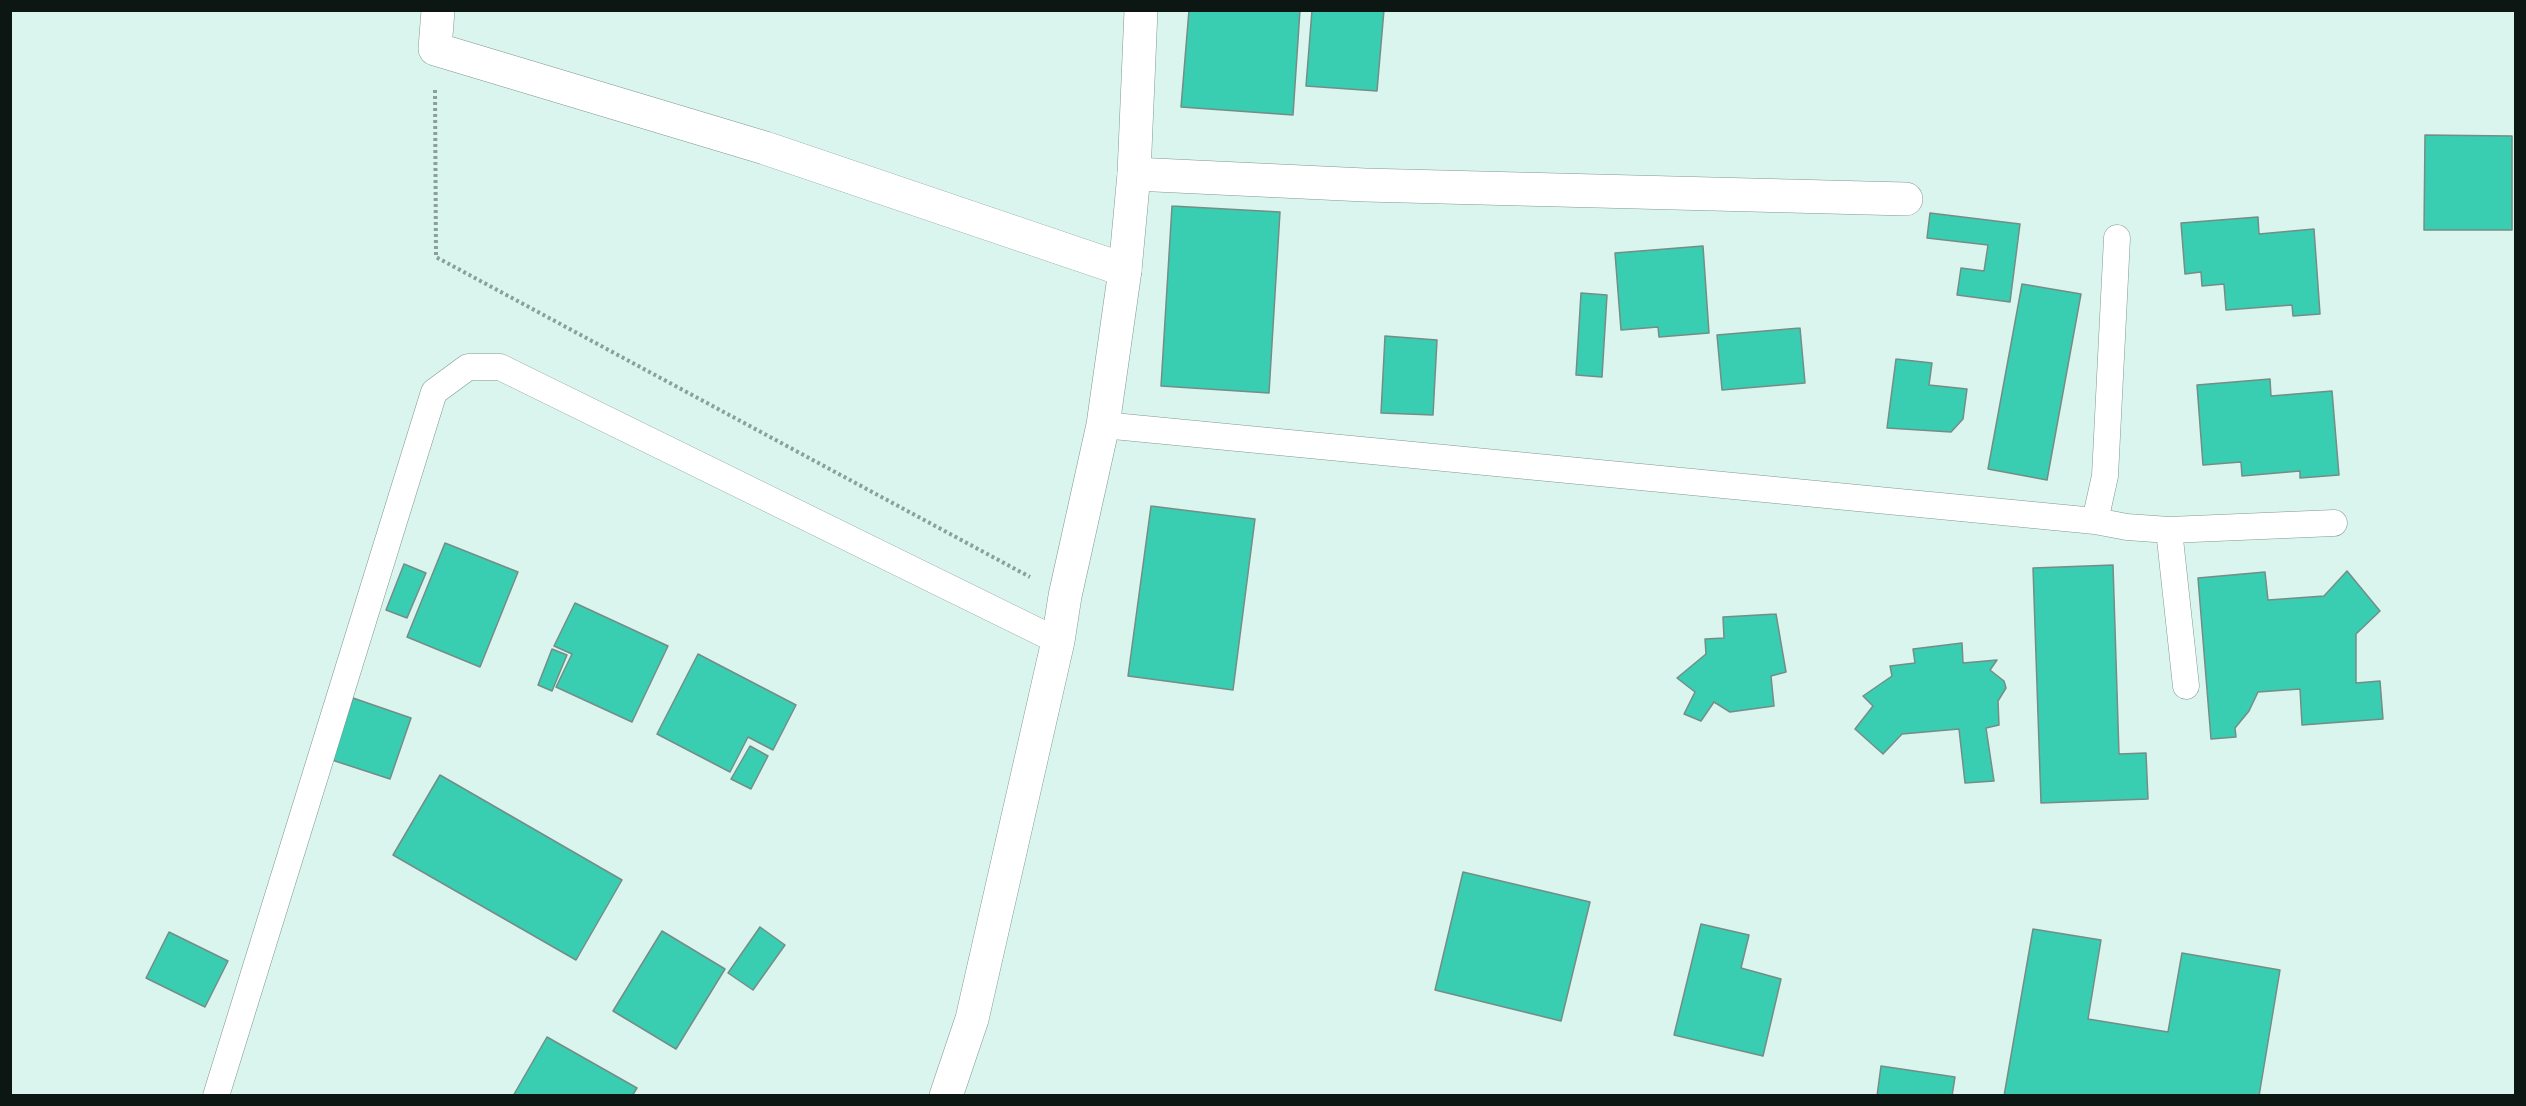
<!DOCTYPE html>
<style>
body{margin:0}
#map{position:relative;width:2526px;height:1106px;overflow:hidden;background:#daf5ee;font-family:Karla,sans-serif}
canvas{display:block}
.frame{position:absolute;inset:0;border:12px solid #0c1613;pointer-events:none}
</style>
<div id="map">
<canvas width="2526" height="1106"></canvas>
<div class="frame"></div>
</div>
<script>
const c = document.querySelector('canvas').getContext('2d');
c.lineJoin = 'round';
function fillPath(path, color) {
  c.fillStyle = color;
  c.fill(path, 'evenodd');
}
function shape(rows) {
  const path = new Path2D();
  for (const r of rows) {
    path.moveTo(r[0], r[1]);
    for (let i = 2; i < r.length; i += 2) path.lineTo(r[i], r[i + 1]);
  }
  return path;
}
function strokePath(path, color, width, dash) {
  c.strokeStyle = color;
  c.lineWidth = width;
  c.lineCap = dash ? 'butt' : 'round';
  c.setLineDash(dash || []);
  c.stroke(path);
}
const building = shape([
 [1189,10,1300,10,1293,115,1181,107,1189,10],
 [1312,10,1384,10,1377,91,1306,86,1312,10],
 [2425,135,2512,136,2512,230,2424,230,2425,135],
 [1172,206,1280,212,1269,393,1161,386,1172,206],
 [1930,213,2020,224,2010,302,1957,295,1961,268,1984,271,1988,245,1927,238,1930,213],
 [2258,217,2259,234,2314,229,2320,314,2293,316,2292,305,2226,310,2224,284,2202,286,2201,272,2185,274,2181,223,2258,217],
 [1703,246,1709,333,1659,337,1658,327,1621,330,1615,253,1703,246],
 [2022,284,2081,294,2047,480,1988,469,2022,284],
 [1581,293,1607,295,1602,377,1576,375,1581,293],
 [1800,328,1805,383,1722,390,1717,335,1800,328],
 [1385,336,1437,340,1433,415,1381,413,1385,336],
 [1896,359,1932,363,1929,385,1967,389,1963,419,1951,432,1887,428,1896,359],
 [2270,379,2271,396,2332,391,2339,475,2300,478,2300,471,2242,476,2241,462,2203,465,2197,385,2270,379],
 [1151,506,1255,519,1233,690,1128,676,1151,506],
 [445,543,518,572,480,667,407,637,445,543],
 [404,564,426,573,407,618,386,610,404,564],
 [2113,565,2119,754,2146,753,2148,799,2041,803,2033,568,2113,565],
 [2347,571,2380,611,2356,634,2356,683,2380,681,2383,719,2302,725,2300,689,2258,692,2249,711,2235,728,2236,737,2211,739,2198,578,2265,572,2268,600,2324,596,2347,571],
 [575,603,668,646,632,722,556,687,572,654,554,646,575,603],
 [1776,614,1786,672,1771,676,1774,706,1730,712,1714,702,1701,721,1684,714,1695,692,1677,678,1706,654,1705,639,1724,638,1723,617,1776,614],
 [1962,643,1963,663,1997,660,1990,670,2004,681,2006,688,1998,701,1999,725,1986,728,1994,781,1965,783,1959,729,1902,734,1883,754,1855,729,1873,706,1863,696,1892,676,1890,666,1915,663,1913,649,1962,643],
 [552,649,567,655,552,691,538,685,552,649],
 [698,654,796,705,773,750,748,737,730,772,657,734,698,654],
 [353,698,411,718,390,779,332,760,353,698],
 [750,746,768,756,751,789,731,779,750,746],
 [440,775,622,880,576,960,393,855,440,775],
 [1463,872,1590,902,1561,1021,1435,990,1463,872],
 [1701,924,1749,935,1741,968,1781,979,1763,1056,1674,1035,1701,924],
 [760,927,785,945,753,990,728,973,760,927],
 [2033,929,2101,940,2088,1019,2168,1032,2182,953,2280,970,2259,1096,2004,1096,2033,929],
 [662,931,725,969,676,1049,613,1011,662,931],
 [169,932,228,961,205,1007,146,978,169,932],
 [547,1037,637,1088,632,1096,513,1096,547,1037],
 [1881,1066,1955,1077,1952,1096,1877,1096,1881,1066]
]);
fillPath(building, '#39cdb2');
strokePath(building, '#758d87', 1.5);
const lane = shape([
 [1103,425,2095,521,2105,476,2117,238],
 [2095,521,2127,527,2169,530,2334,523],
 [2169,530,2186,686],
 [216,1096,434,392,468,367,500,367,1058,641]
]);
const street = shape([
 [438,10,435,49,765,148,1125,270],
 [1134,174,1365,185,1906,199]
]);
const secondary = shape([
 [946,1096,972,1019,1058,641,1065,596,1103,425,1125,270,1134,174,1141,10]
]);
strokePath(lane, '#809892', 27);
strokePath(street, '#809892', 34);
strokePath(secondary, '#809892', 34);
strokePath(shape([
 [435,90,436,257,1030,577]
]), '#8ca09b', 4, [3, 3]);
strokePath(lane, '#fff', 26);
strokePath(street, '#fff', 33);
strokePath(secondary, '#fff', 33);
</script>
